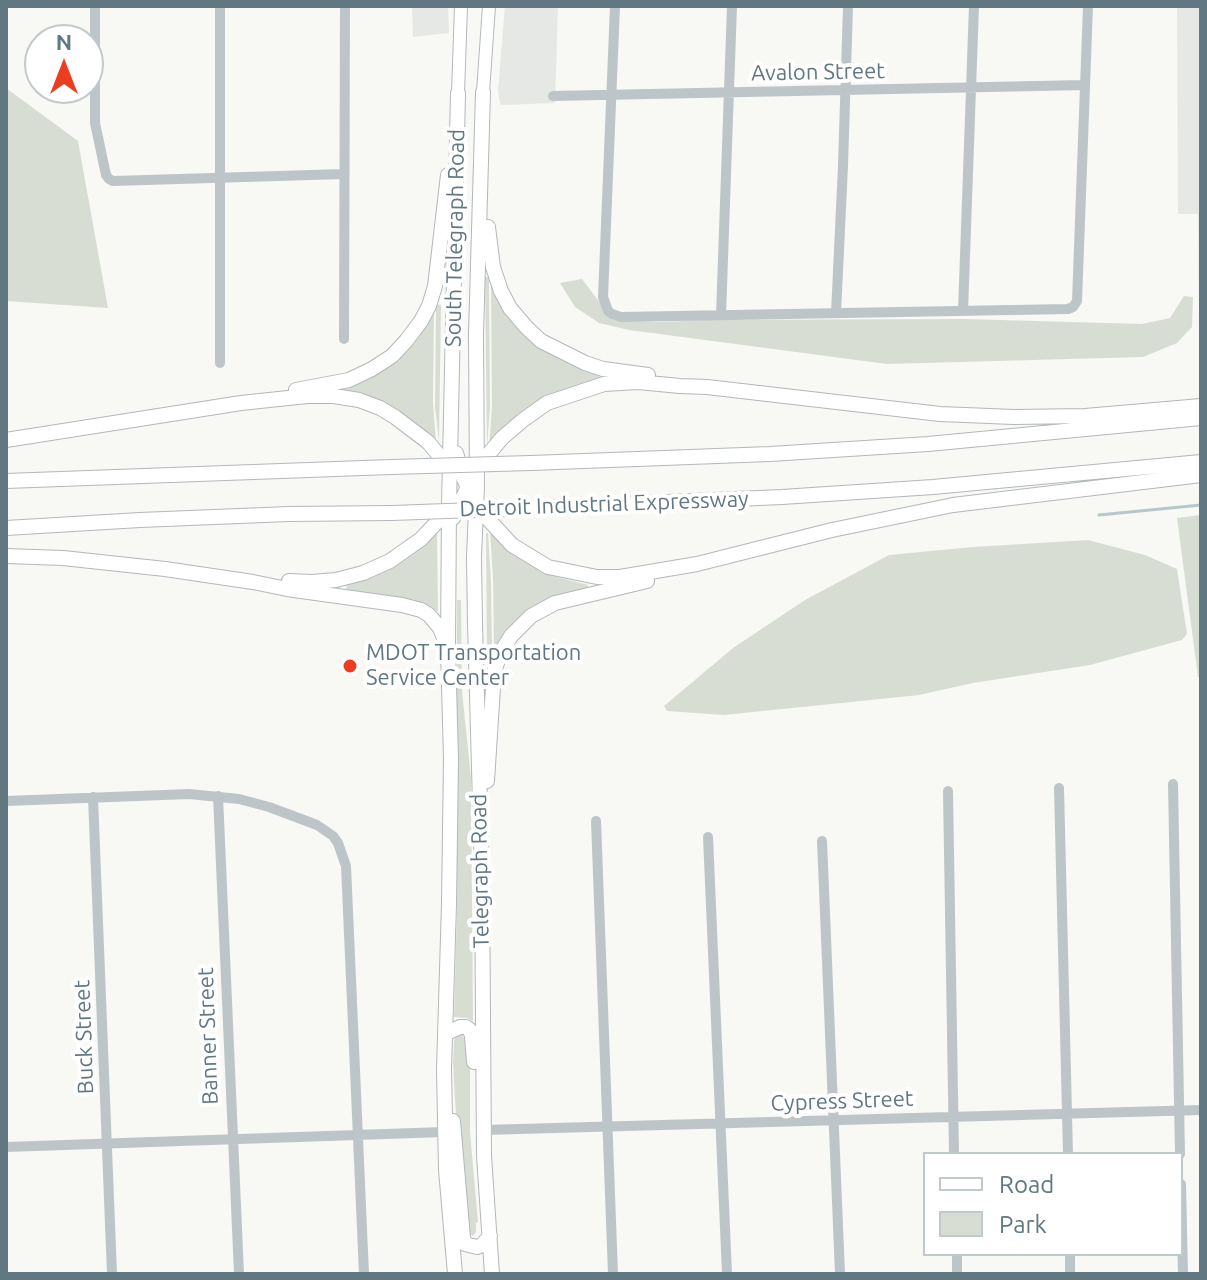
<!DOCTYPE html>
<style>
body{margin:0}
#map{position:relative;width:1207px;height:1280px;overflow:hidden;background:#f8f8f5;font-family:Ubuntu,sans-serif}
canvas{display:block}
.frame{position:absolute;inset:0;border:8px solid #617782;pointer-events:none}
.legend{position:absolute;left:923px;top:1152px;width:260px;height:104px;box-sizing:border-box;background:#fff;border:2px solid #c0c9cd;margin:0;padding:10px 14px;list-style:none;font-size:24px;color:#617782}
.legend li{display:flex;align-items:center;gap:16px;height:40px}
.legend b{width:40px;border:2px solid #c0c9cd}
.north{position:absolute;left:24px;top:24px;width:80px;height:80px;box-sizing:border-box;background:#fff;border:2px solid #c0c9cd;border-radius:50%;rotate:0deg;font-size:22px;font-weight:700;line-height:32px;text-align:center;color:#617782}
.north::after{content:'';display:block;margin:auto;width:28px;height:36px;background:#ed3d20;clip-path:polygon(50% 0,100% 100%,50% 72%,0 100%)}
</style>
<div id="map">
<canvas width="1207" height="1280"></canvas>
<div class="frame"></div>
<ul class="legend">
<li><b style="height:10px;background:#fff"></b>Road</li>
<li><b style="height:22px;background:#d8ddd4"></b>Park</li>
</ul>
<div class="north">N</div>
</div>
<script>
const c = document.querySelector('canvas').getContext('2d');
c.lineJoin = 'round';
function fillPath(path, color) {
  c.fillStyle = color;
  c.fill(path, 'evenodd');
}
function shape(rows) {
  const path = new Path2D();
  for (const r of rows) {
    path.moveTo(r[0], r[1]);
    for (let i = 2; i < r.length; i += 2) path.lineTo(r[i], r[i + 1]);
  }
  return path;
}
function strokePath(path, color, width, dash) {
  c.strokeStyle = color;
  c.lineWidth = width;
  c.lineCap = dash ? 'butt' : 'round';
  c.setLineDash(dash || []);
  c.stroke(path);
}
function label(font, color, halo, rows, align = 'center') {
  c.font = font + ' Ubuntu,sans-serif';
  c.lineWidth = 8;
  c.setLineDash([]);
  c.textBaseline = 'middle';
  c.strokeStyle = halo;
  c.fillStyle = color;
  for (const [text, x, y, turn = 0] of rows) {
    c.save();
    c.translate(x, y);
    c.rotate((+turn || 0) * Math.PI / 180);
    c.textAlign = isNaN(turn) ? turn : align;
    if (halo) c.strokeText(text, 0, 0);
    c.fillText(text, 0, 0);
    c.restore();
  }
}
fillPath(shape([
 [412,6,448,6,449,33,413,37],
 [505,6,558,6,555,103,501,105,500,103,498,91],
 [1177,6,1201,6,1201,333,1199,333,1198,214,1178,214]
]), '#e6e8e6');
fillPath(shape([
 [6,88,78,141,108,308,6,301],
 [485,277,491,277,492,280,489,283,490,406,487,448],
 [582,279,613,320,659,322,706,320,965,319,1142,324,1170,318,1184,296,1193,297,1192,327,1177,343,1143,357,887,364,629,330,599,323,575,307,560,283],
 [493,283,507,310,599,372,600,379,556,393,489,447,492,406,491,284],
 [435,304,441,305,439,442,435,407,436,308,433,306],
 [434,310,433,403,436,442,419,425,400,412,388,405,344,391,345,386,364,378],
 [1201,515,1201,677,1198,677,1177,518],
 [437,530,438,611,418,602,346,591,347,585,373,577,405,559],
 [488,532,491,582,492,651,496,653,493,660,487,659,486,534],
 [490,532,504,546,538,569,557,577,588,585,588,589,562,596,498,651,494,650,493,578],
 [1088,540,1145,555,1177,569,1187,634,1182,640,1090,665,973,683,919,695,724,715,667,711,664,706,733,648,805,600,889,555,973,547],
 [457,600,461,600,462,691,471,778,473,1021,467,1018,454,1017,457,908],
 [462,1034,470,1049,470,1132,478,1222,476,1223,476,1232,473,1236,467,1232,460,1188,453,1063,454,1040,457,1035]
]), '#d8ddd4');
strokePath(shape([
 [1099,515,1201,505]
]), '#b7c6ca', 3);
const major = shape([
 [483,92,489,6],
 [458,93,461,6]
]);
const highway = shape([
 [483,92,476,334,477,486,474,557,475,623,482,877,484,1156,492,1274],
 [488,227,493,267,501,291,510,308,526,327,541,341,585,363,603,369,648,375],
 [296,390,349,380,372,369,392,356,406,341,421,321,429,306,435,286,448,175],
 [6,440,241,403,307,396,334,396,359,400,380,408,395,417,428,442,452,471],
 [456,453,464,479,476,506,512,545,548,567,597,577,620,577,697,564,832,530,953,505,1201,475],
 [531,463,770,454,928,444,1201,418],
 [6,481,391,467],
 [530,508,782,497,933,487,1201,462],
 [453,518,477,468,502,438,523,420,547,403,604,384,638,382,680,386,707,387,940,414,1014,417,1085,416,1201,406],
 [6,528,140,520,289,514,392,513],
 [6,556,63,558,165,569,253,582,287,589,402,605,421,610,429,615,440,628,445,641],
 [289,581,312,582,336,580,363,573,390,561,421,539,438,521,450,505],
 [487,781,494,672,500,654,511,636,531,616,555,603,647,581],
 [445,1034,460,1027,466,1027,470,1030,472,1036,474,1062],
 [453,1121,463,1238,465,1244,477,1247,482,1245,490,1236],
 [455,1274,446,1170,444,1069,449,904,451,759,448,649,449,506,458,93]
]);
strokePath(major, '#b2b9bc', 14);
strokePath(highway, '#b2b8bb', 16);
strokePath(shape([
 [95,6,95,123,106,175,109,179,113,181,344,174],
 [615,6,603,297,608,311,612,314,621,317,1068,309,1073,307,1077,301,1088,6],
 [553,96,1085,85],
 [963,311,974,6],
 [836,313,843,166,848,6],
 [721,315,732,6],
 [344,339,345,6],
 [220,363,220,6],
 [1173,784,1180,1154],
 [1059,788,1068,1154],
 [948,791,954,1154],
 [218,796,239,1274],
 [93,797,112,1274],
 [6,801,189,794,239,799,269,807,317,825,333,836,338,843,346,866,364,1274],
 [596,821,613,1274],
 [708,837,727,1274],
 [822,841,840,1274],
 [483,1130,1201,1110],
 [6,1147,444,1132],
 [1181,1184,1183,1274],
 [957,1254,957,1274],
 [1070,1254,1070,1274]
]), '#bec5c8', 10);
strokePath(major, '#fff', 12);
strokePath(highway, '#fff', 14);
const highwayBridge = shape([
 [391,467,531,463],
 [392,513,530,508]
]);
strokePath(highwayBridge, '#b2b8bb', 16, []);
strokePath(highwayBridge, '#fff', 14);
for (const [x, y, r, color] of [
 [350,666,8,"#ed3d20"]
]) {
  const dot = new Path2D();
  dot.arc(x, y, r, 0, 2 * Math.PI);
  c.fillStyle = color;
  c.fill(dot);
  strokePath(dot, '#fff', 3);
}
label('22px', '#617782', '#fff', [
 ["Avalon Street",818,72,-1],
 ["South Telegraph Road",455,238,-89],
 ["Detroit Industrial Expressway",604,504,-2],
 ["Telegraph Road",480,871,-91],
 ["Banner Street",208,1036,-92],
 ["Buck Street",84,1037,-92],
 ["Cypress Street",842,1101,-2]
]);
label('22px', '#617782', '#fff', [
 ["MDOT Transportation",366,653],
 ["Service Center",366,678]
], 'left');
</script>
